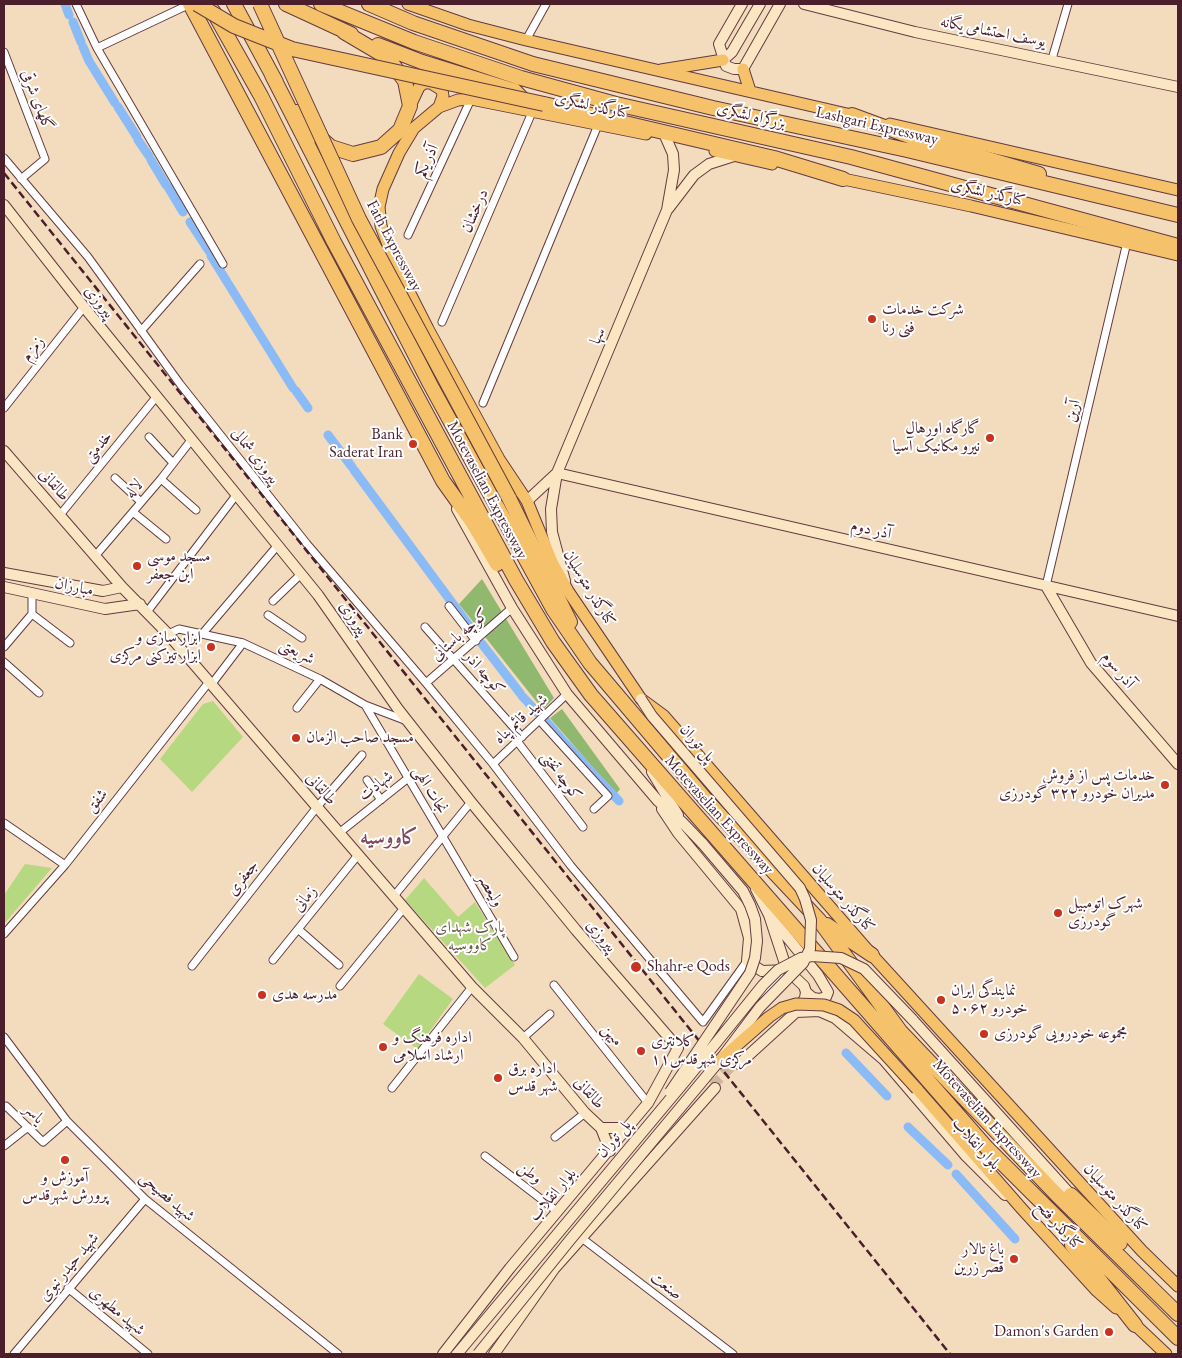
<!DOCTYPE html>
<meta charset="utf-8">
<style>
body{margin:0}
#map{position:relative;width:1182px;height:1358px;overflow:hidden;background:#f3dcbd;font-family:"EB Garamond",serif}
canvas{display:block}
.frame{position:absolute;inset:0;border:5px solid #4a1f2b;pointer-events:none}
</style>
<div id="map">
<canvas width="1182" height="1358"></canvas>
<div class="frame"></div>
</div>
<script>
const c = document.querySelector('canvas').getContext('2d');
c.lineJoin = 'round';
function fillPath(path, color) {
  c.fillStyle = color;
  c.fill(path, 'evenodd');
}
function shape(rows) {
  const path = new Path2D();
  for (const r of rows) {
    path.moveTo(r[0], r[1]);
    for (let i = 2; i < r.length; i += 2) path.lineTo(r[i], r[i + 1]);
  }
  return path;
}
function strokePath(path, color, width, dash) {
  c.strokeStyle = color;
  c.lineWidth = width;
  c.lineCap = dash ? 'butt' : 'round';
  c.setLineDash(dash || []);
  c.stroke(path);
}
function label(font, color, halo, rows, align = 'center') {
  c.font = font + ' "EB Garamond",Amiri,serif';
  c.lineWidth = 4;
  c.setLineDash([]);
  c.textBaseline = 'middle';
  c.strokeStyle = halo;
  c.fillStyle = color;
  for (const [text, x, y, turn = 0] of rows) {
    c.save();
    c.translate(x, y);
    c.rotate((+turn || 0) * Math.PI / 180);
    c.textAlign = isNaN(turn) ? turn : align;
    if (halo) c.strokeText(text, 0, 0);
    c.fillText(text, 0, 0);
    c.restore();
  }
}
fillPath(shape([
 [213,701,243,737,192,792,160,759,203,704],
 [25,864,52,868,4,924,4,895],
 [424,878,458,917,475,902,515,965,485,988,405,900],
 [419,974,453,999,417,1049,383,1024]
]), '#b6d881');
fillPath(shape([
 [482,579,554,698,543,710,459,604],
 [562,709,620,789,616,794,550,718]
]), '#90b86f');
strokePath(shape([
 [65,4,69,15],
 [73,22,81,42],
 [83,47,89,61,115,103],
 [118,107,137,137],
 [138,140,149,156],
 [151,160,166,185],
 [168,187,183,212],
 [190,222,209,251],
 [211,256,293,388],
 [296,391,308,408],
 [328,435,352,467],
 [354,470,470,627],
 [482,644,520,693],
 [522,696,539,714],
 [545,720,563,741],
 [565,743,584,763],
 [587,767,619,801],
 [846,1053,887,1096],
 [908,1127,948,1165],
 [956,1174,1015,1239]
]), '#8abbf6', 9);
strokePath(shape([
 [713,1085,737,1061]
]), '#d1b6a0', 10, [10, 5]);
const street = shape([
 [76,4,97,48,223,264],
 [526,40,546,4],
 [97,48,190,4],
 [4,52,45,159,21,179],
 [1052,59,1068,4],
 [4,158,88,257,180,384,307,544,426,683,493,764,571,866,703,1022,747,961],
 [408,235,471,99],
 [442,322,533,110],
 [141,331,200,264],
 [483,403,598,125],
 [4,408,84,307],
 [149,437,173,463],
 [115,478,141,502],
 [161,479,196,510],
 [133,512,166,539],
 [60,515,157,396],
 [96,555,161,479,192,439],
 [1046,586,1127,242],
 [273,601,301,574],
 [449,606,476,641],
 [147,612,237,494],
 [32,614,70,643],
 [268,615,302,638],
 [425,627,522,737],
 [203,633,278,545],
 [168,634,179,629,243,643,320,679,365,705,407,721],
 [4,647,32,614,32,593],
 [4,662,39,693],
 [426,683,512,608],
 [211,685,243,643],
 [365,705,514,957],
 [297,708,320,679],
 [540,721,608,796,594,809],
 [517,741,583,827],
 [493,764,567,694],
 [367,780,381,800],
 [4,823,65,865],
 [339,833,407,779],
 [394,896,471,802],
 [298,929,339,965],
 [4,934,65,865,209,682],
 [273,960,358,855],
 [192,966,317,807,362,755],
 [554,985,648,1103],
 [340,986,404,908],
 [760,995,786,970],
 [4,1037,67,1121,145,1199,338,1354],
 [523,1038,550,1014],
 [392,1088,472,987],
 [4,1107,6,1106,43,1142,67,1121],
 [555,1137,585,1113],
 [4,1146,28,1127],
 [485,1156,558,1212],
 [583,1239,733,1354],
 [68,1288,148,1354],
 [14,1354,145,1199]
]);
const secondary = shape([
 [742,4,719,44,726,66,734,69,743,69,780,4],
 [804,4,915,32,1178,87],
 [723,60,732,52,760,4],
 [4,205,84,307,318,595,398,709,471,802,576,930,678,1048,648,1103,510,1268,443,1354],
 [668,209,694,175,709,164,734,156],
 [4,451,122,587,168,634,472,987,523,1038,585,1113,601,1128,610,1151],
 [557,473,1178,616],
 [527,501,557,473],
 [457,509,512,608,567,694,658,801,682,822,703,844],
 [4,573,103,591,122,587],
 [565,581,552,532,551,509,557,473,667,210,674,170,673,154,666,138],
 [1046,586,1091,663,1178,764],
 [4,587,105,609,140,604],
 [652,772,678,815],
 [662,809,678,833,741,909,749,938,747,961,762,971,787,970,804,986,806,992,805,998,798,1009],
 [756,889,769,915,787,970],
 [769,915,818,975,828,992,826,997,820,999,813,998,806,992],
 [912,1019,1071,1195],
 [739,1064,796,1012,819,1011,835,1018,884,1060,966,1156,1005,1195],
 [601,1128,627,1128],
 [494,1354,554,1269,715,1088]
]);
const primary = shape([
 [408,4,468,25,526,40,860,117],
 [743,69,750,91],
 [661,70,723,60],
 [410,106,419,87,424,83,431,83,442,90,443,96,439,107],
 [890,124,1178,190],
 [646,134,471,99,458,100,439,107,414,128,399,153,383,189,379,207,381,226,396,266,428,329,499,459,527,501,553,564,568,591,641,699,664,716,872,955,1142,1251,1178,1286],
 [715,151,772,164],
 [834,177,971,206,1178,255],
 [917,1089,1022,1209,1097,1291,1116,1308],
 [1130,1320,1166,1354]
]);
const highway = shape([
 [190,4,443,481,473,523,497,564],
 [234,4,276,82],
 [286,4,351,34],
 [321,4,414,42,521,78,616,104,851,157,1178,246],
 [369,4,413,23,533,64,713,108,907,150,1178,215],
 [213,11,261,96,334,242,516,580,553,642,591,695,987,1148,1178,1338],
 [378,45,422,62,515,91,533,110],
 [272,75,430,384,553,609,590,663,707,801,819,920,900,1031,1056,1194,1178,1314],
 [544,104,774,158,843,179],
 [297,112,310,129,331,147,353,154,381,147,400,130,410,106,405,81,388,58,344,32],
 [852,115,909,136,1039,174],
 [509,498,570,622],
 [827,925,872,955],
 [1071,1195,1120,1243],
 [1072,1245,1135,1325]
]);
strokePath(street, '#633b41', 9);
strokePath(secondary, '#633b41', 12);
strokePath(primary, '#633b41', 13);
strokePath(highway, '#633b41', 16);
strokePath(street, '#fff', 7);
strokePath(secondary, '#fbe6c4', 10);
strokePath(primary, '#f5c16b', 11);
strokePath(highway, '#f5c16b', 14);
strokePath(shape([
 [4,173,950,1354]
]), '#4a1f2b', 2.5, [8, 4]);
const secondaryBridge = shape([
 [670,1092,750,973,755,958,757,941,755,919,750,905,743,891,703,844],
 [457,1354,686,1080,763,985,778,970,801,958,812,956,841,958,864,969,912,1019],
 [478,1354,570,1240,720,1060,760,1007,803,963,810,949,811,920,805,899,800,888,652,716,641,699]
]);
const primaryBridge = shape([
 [720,1060,769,1017,782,1008,796,1004,824,1005,839,1010,854,1020,917,1089]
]);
const highwayBridge = shape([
 [197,4,234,26,292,49,544,104],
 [260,4,359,219,509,498]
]);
strokePath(secondaryBridge, '#633b41', 12, []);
strokePath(primaryBridge, '#633b41', 13, []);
strokePath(highwayBridge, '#633b41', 16, []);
strokePath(secondaryBridge, '#fbe6c4', 10);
strokePath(primaryBridge, '#f5c16b', 11);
strokePath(highwayBridge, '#f5c16b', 14);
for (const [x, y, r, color] of [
 [872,319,5,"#c8321e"],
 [990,438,5,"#c8321e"],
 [413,444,5,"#c8321e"],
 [137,566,5,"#c8321e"],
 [211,647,5,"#c8321e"],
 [296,738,5,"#c8321e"],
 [1165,785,5,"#c8321e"],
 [1058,913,5,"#c8321e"],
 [636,967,6,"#c8321e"],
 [262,995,5,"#c8321e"],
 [941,1000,5,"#c8321e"],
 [984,1034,5,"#c8321e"],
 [383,1047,5,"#c8321e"],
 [641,1051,5,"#c8321e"],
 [498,1078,5,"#c8321e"],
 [65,1160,5,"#c8321e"],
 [1014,1259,5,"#c8321e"],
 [1109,1332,5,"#c8321e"]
]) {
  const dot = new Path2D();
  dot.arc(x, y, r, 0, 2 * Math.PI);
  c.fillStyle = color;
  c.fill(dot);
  strokePath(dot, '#fff', 2);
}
label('16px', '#4a1f2b', '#fff', [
 ["یوسف احتشامی یگانه",993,32,11],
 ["گلهای شرقی",37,100,69],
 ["کنارگذر لشگری",592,106,12],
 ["بزرگراه لشگری",751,116,13],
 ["Lashgari Expressway",877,126,13],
 ["آذر یکم",427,161,-65],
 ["کنارگذر لشگری",988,193,13],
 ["درخشان",475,211,-67],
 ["Fath Expressway",394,246,62],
 ["پیروزی",99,302,51],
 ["سها",598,336,-67],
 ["زمزم",33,349,-52],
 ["آرین",1073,411,-77],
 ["خدمتی",98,447,-51],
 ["پیروزی شمالی",255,456,52],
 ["طالقانی",54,485,49],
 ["لاله",134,489,-49],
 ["Motevaselian Expressway",487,490,62],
 ["آذر دوم",871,530,13],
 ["مبارزان",74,587,12],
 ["کنارگذر متوسلیان",589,588,59],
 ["پیروزی",353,618,55],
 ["کوچه باستانی",460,635,-41],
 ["شریعتی",297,652,27],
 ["آذر سوم",1118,670,51],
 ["کوچه اذر",484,673,49],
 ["شهید قائم پناه",521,719,-42],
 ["پل توران",697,743,49],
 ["کوچه تختی",561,776,53],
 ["شهادت",376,786,-38],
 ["طالقانی",321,789,49],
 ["نجات الهی",430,790,59],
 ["شفق",97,801,-52],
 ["Motevaselian Expressway",719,815,48],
 ["جعفری",243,878,-52],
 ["ولیعصر",490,890,59],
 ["کنارگذر متوسلیان",843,898,49],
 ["زمانی",305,899,-51],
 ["پیروزی",601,936,49],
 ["میهن",612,1035,51],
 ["طالقانی",589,1093,48],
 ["یاسر",34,1114,46],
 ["Motevaselian Expressway",987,1119,48],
 ["پل توران",614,1139,-50],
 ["بلوار انقلاب",976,1144,48],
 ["وطن",530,1173,38],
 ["بلوار انقلاب",553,1195,-50],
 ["شهید فصیحی",167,1197,41],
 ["کنارگذر متوسلیان",1115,1198,48],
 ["کنارگذر فتح",1059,1226,47],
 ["شهید حیدر نبوی",69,1267,-50],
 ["صنعت",666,1286,37],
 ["شهید مطهری",117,1311,40]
]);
label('16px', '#4a1f2b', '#fff', [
 ["شرکت خدمات",882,310],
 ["فنی رنا",882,328],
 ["گارگاه اورهال",980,429,"right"],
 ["نیرو مکانیک آسیا",980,447,"right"],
 ["Bank",403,435,"right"],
 ["Saderat Iran",403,453,"right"],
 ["مسجد موسی",147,557],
 ["ابن جعفر",147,575],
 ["ابزار سازی و",201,638,"right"],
 ["ابزار تیزکنی مرکزی",201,656,"right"],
 ["مسجد صاحب الزمان",306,738],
 ["خدمات پس از فروش",1155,776,"right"],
 ["مدیران خودرو ۳۲۲ گودرزی",1155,794,"right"],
 ["شهرک اتومبیل",1068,904],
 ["گودرزی",1068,922],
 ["Shahr-e Qods",647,967],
 ["نمایندگی ایران",951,991],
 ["خودرو ۵۰۶۲",951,1009],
 ["مدرسه هدی",272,995],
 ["مجموعه خودرویی گودرزی",994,1034],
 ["اداره فرهنگ و",393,1038],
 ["ارشاد اسلامی",393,1056],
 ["کلانتری",651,1042],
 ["۱۱مرکزی شهرقدس",651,1060],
 ["اداره برق",508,1069],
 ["شهر قدس",508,1087],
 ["آموزش و",65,1178,"center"],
 ["پرورش شهرقدس",65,1196,"center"],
 ["باغ تالار",1004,1250,"right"],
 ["قصر زرین",1004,1268,"right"],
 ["Damon's Garden",1099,1332,"right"]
], 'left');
label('16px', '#6a5645', '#fff', [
 ["پارک شهدای",470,928],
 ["کاووسیه",470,946]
]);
label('bold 21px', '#804a5c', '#fff', [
 ["کاووسیه",389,838]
]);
</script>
